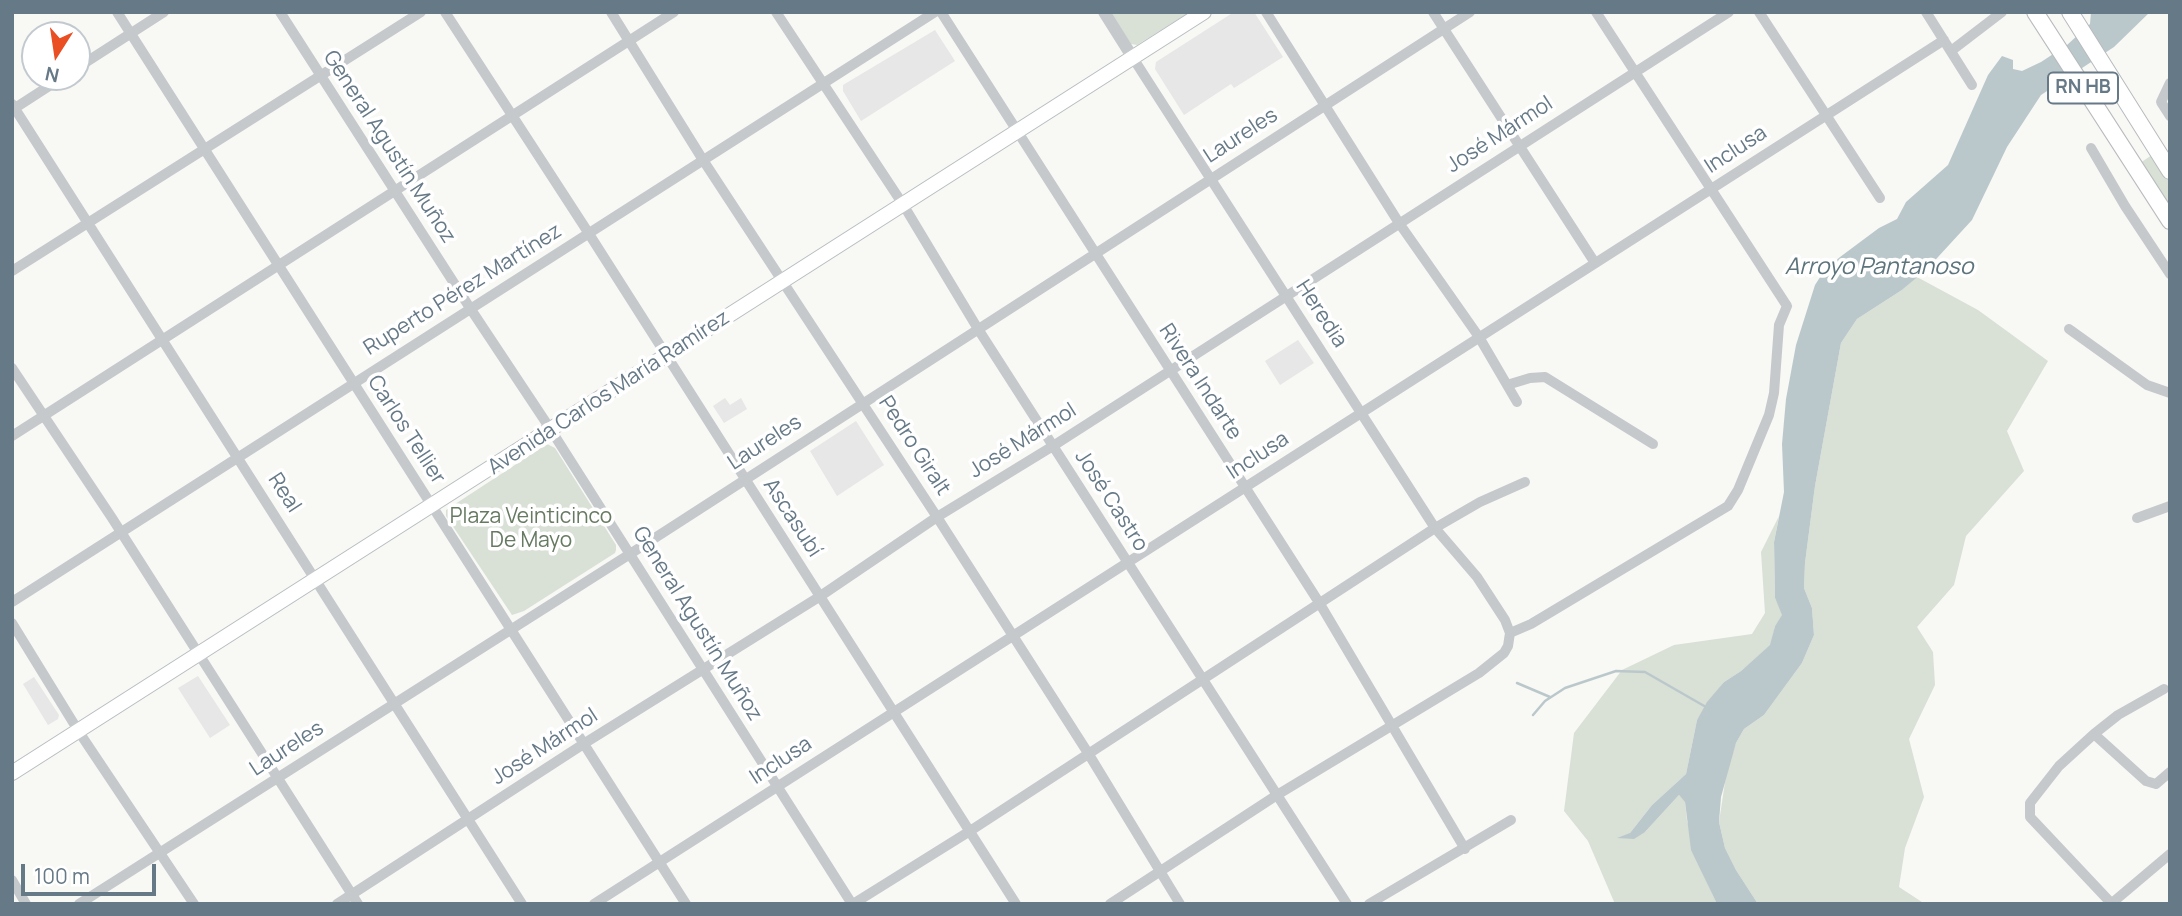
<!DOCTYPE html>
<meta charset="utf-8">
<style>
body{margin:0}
#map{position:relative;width:2182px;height:916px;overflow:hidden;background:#f8f8f5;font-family:Manrope,sans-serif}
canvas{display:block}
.frame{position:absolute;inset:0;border:14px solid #667987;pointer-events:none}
.north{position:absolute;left:21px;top:21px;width:70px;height:70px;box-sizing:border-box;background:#fff;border:2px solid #c2c9cf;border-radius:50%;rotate:192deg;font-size:19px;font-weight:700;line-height:28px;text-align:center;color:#667987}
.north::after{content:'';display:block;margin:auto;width:24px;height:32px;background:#ea4e23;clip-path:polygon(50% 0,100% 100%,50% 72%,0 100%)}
.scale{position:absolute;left:21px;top:864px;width:135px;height:32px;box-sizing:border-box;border:4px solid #667987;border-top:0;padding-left:9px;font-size:21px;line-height:24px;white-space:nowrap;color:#667987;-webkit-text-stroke:5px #fff;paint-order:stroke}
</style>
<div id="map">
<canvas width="2182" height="916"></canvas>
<div class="frame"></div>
<div class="north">N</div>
<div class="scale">100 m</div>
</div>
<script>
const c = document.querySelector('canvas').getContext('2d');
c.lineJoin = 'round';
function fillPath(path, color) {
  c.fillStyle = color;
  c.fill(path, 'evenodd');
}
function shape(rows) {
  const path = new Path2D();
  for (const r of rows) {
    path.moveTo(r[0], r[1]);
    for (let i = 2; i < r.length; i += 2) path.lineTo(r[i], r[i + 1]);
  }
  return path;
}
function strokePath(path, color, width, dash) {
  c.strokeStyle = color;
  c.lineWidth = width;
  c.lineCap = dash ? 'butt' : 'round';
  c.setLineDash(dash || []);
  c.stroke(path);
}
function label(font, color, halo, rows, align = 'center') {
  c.font = font + ' Manrope,sans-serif';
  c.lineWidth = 7;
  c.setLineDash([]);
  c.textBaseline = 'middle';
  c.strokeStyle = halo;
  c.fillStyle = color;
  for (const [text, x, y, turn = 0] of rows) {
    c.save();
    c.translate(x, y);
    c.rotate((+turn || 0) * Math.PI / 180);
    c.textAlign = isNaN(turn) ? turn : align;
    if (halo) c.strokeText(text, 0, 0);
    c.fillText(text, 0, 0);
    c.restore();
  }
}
fillPath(shape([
 [1234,12,1254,12,1283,57,1234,88,1231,84,1184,115,1155,69,1156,62],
 [935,30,955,61,861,121,843,91,843,85],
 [1298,340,1314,363,1280,385,1265,361],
 [725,398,730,405,741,398,747,409,724,423,713,406],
 [856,421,884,465,837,496,810,451],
 [198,676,230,725,210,738,178,688],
 [34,677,59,715,58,719,48,725,23,684]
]), '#e6e7e6');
fillPath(shape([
 [1110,12,1190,12,1137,45,1131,44],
 [2152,155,2170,183,2170,209,2140,163],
 [1917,277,1978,310,2048,361,2007,431,2024,471,1966,536,1954,585,1917,627,1933,652,1935,685,1909,739,1924,797,1905,848,1899,887,1925,904,1758,904,1736,870,1725,848,1719,822,1727,769,1736,743,1744,729,1764,715,1802,663,1814,635,1812,608,1804,588,1805,563,1815,486,1841,343,1857,319,1902,290],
 [547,444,555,448,616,545,616,550,615,553,524,611,512,615,446,516,446,510],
 [1779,516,1774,542,1775,598,1783,615,1775,626,1771,645,1741,671,1724,682,1697,720,1686,774,1652,805,1630,833,1645,832,1679,795,1685,801,1687,821,1704,876,1717,904,1615,904,1588,841,1564,811,1574,733,1622,670,1674,645,1752,634,1765,613,1761,552]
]), '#d9e0d6');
fillPath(shape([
 [2091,12,2150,12,2114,47,2041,95,2007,147,1972,220,1927,269,1902,290,1857,319,1841,343,1815,486,1805,563,1804,588,1812,608,1814,635,1802,663,1764,715,1744,729,1736,743,1721,797,1719,822,1725,848,1736,870,1758,904,1717,904,1691,850,1685,802,1679,795,1645,832,1634,839,1617,838,1630,833,1652,805,1686,774,1697,720,1707,702,1724,682,1741,671,1770,645,1775,626,1782,615,1775,598,1774,542,1784,492,1782,444,1786,399,1796,345,1815,285,1824,271,1840,257,1879,228,1897,219,1906,202,1948,165,1988,75,2002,56,2013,60,2013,69,2022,71,2041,62,2067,45,2090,24]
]), '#bbc8cb');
strokePath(shape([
 [1517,683,1550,697],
 [1533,715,1545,701,1565,688,1616,671,1645,672,1706,707]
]), '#bbc8cb', 2.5);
const secondary = shape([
 [12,773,1204,12]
]);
const trunk = shape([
 [2035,12,2170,221],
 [2070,12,2170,171]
]);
strokePath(secondary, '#b7bdc1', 16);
strokePath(trunk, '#b8bbbe', 18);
strokePath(shape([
 [117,12,686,904],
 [280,12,470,308,551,430,852,904],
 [445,12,584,226,1016,904],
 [611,12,703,160,937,517,1088,753,1180,904],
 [776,12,904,206,978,329,1347,904],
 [941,12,1320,604,1465,849],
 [1266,12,1399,223,1479,337,1517,402],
 [1433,12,1595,263],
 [1759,12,1880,198],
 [1926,12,1972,85],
 [1951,51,2002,12],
 [77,68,164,12],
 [2170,83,2161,102,2170,116],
 [12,104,522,904],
 [12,110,63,77],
 [2091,148,2125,206,2170,274],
 [12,271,421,12],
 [2069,329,2147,385,2170,393],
 [12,368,112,518,358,904],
 [1507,385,1530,378,1545,377,1653,444],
 [12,436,674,12],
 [2137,518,2170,506],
 [12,602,935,12],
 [12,623,79,732,194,904],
 [1510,633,1531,624,1728,506,1738,490,1769,415,1774,393,1779,325,1787,306,1596,12],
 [2094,734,2146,781,2156,784,2170,772],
 [12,880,26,904],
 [2112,903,2170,854],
 [79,904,630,554,1470,12],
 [337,904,585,743,819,597,937,517,1053,446,1729,12],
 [594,904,1944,40],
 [853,904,970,831,1435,528,1480,502,1525,482],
 [1110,904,1277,795,1479,673,1504,653,1508,646,1510,633,1505,620,1477,577,1435,528,1133,58],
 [1369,904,1511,820],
 [2112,904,2030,817,2030,803,2059,766,2094,734,2118,715,2164,689]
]), '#c5c9cc', 10);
strokePath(shape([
 [1104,12,1133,58]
]), '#c5c9cc', 12);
strokePath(secondary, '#fff', 14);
strokePath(trunk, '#fff', 16);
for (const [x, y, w] of [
 [2083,88,70]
]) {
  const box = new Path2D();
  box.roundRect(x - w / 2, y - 15.5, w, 31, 5);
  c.fillStyle = '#fff';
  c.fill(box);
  strokePath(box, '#667987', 2);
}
label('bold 19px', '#667987', null, [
 ["RN HB",2083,88]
]);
label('21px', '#667987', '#fff', [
 ["José Mármol",1500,135,-33],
 ["Laureles",1241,136,-33],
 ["General Agustín Muñoz",389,147,57],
 ["Inclusa",1736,150,-33],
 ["Ruperto Pérez Martínez",463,290,-32],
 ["Heredia",1321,314,57],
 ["Rivera Indarte",1200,382,57],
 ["Avenida Carlos María Ramírez",609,393,-33],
 ["Carlos Tellier",406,430,57],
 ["José Mármol",1023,441,-32],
 ["Laureles",765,443,-33],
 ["Pedro Giralt",914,446,57],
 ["Inclusa",1258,456,-33],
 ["Real",284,493,57],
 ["José Castro",1111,501,57],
 ["Ascasubí",792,518,57],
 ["General Agustín Muñoz",697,624,58],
 ["José Mármol",545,747,-33],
 ["Laureles",287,749,-33],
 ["Inclusa",781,761,-33]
]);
label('21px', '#667961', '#fff', [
 ["Plaza Veinticinco",531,517],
 ["De Mayo",531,541]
]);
label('italic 23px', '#5d747c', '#fff', [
 ["Arroyo Pantanoso",1879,268]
]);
</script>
